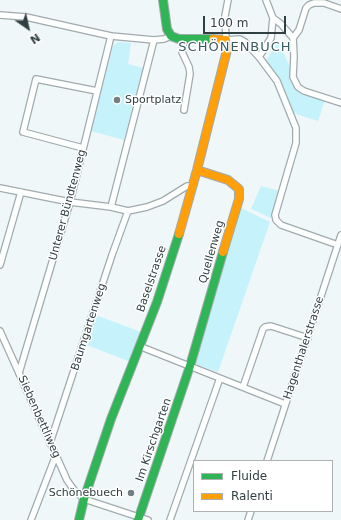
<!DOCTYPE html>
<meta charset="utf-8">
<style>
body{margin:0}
#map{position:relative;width:341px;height:520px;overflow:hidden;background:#eff7f9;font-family:"DejaVu Sans",sans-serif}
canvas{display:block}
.legend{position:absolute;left:193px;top:460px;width:140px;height:52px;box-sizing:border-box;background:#fff;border:1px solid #acb2b3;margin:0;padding:5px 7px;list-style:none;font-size:12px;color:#303f42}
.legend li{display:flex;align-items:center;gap:8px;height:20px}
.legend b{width:20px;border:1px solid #acb2b3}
.north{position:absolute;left:8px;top:8px;width:40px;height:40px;-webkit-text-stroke:3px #fff;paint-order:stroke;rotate:146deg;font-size:11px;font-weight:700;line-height:16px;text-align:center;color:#303f42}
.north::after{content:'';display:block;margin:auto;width:14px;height:18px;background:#303f42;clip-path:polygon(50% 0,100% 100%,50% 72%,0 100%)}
.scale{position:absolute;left:203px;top:16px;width:83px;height:18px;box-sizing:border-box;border:2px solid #303f42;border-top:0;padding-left:5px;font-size:12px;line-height:14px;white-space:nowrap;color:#303f42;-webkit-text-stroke:3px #fff;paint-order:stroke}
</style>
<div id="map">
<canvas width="341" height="520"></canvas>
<ul class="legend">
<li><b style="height:5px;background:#30b455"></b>Fluide</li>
<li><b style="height:5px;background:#ff9f0a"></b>Ralenti</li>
</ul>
<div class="north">N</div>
<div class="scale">100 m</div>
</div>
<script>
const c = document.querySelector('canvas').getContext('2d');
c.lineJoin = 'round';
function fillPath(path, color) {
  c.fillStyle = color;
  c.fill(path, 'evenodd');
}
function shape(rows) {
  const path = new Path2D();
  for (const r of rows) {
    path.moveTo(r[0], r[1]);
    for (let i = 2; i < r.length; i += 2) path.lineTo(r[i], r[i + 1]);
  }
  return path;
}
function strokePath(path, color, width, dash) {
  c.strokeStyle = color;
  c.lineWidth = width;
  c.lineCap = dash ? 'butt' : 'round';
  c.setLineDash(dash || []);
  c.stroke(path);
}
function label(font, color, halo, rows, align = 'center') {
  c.font = font + ' "DejaVu Sans",sans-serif';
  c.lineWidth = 3;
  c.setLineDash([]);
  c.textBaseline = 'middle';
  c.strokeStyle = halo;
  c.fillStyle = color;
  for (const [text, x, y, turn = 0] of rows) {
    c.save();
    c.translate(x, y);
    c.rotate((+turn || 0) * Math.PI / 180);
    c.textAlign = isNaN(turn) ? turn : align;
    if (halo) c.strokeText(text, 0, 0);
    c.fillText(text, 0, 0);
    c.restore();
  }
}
fillPath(shape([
 [279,41,290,68,290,80,295,88,303,94,325,100,318,121,293,113,279,79,266,60],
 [118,42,131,43,128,64,143,68,124,140,91,131,113,46],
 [261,186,280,191,271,218,251,209],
 [239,207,270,222,218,372,197,365,195,361],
 [93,314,141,332,131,362,84,344]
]), '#c5f2fb');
const street = shape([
 [228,0,225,16,226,40,240,39,245,42,259,57,271,38,273,18],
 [266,0,273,18,281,24,293,38,294,56,293,77,298,87,304,91,341,103],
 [0,15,26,17,111,36,154,40,164,39,171,36],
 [293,38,299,30,306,8,309,5,314,3,324,3,341,9],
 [259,57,277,81,296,128,296,143,275,215,276,220,281,225,338,245],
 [184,110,190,74,189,67,182,52,184,39],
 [83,148,23,132,36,79,97,91],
 [0,188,70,202,111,207,128,211,147,207,163,201,187,186,193,186],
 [111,207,154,40],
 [0,265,21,192],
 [0,331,67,480,74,490,84,499,148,520],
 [139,346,285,404],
 [19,373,70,202,111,36],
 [243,387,263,329,265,327,271,326,308,338],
 [50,443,112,255,128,211],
 [267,461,341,235],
 [31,520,56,455],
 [170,520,220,378],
 [248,520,251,511]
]);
const fast = shape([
 [163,0,167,29,171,36,179,39,213,39],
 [79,520,84,499,111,419,157,302,179,234],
 [138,520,190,366,223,252]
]);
const slow = shape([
 [197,170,228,180,239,189,239,199,223,252],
 [179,234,197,170,227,50,226,40,213,39]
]);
strokePath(street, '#a1abad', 8);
strokePath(fast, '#a1abad', 10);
strokePath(slow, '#a1abad', 10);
strokePath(street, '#fdfefe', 5.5);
strokePath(fast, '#30b455', 8);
strokePath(slow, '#ff9f0a', 8);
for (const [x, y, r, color] of [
 [117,100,4,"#737f82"],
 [131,493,4,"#737f82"]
]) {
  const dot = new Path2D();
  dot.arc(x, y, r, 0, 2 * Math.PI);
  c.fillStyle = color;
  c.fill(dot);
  strokePath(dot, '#fff', 1.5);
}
label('11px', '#303f42', '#fff', [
 ["Sportplatz",125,100],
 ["Schönebuech",123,493,"right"]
], 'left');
label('11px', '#303f42', '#fff', [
 ["Unterer Bündtenweg",68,205,-75],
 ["Quellenweg",212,252,-74],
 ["Baselstrasse",152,279,-71],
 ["Baumgartenweg",89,327,-72],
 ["Hagenthalerstrasse",304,348,-72],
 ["Siebenbettliweg",39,417,66],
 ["Im Kirschgarten",154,440,-71]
]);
c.letterSpacing = '1px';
label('13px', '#395c63', '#fff', [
 ["SCHÖNENBUCH",235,48]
]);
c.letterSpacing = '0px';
</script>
